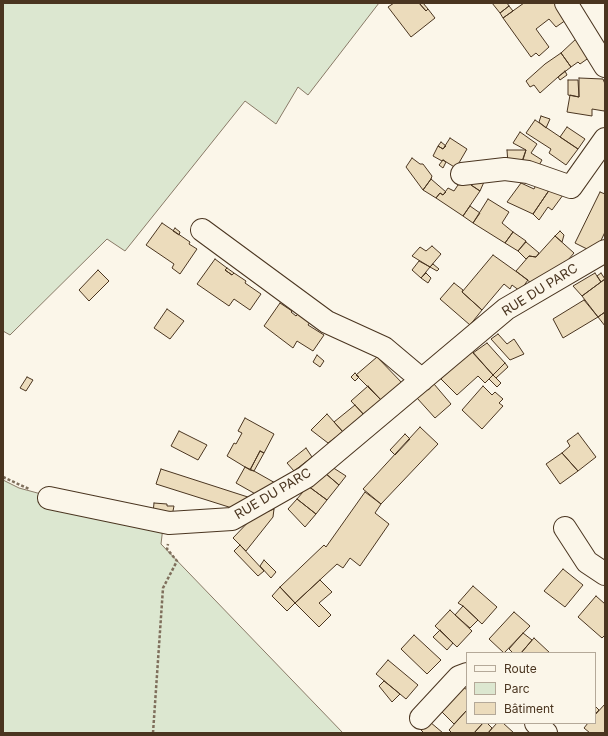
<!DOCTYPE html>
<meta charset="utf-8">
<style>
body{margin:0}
#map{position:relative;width:608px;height:736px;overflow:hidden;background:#fbf6e9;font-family:Inter,sans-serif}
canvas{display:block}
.frame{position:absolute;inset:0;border:4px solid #4a3520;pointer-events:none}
.legend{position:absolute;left:466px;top:652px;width:130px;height:72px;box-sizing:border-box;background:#fbf6e9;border:1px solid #b4a999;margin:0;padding:5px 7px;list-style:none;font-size:12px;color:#4a3520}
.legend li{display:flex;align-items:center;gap:8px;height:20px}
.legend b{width:20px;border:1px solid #b4a999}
</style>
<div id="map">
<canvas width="608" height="736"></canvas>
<div class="frame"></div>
<ul class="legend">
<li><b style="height:5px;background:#fbf6e9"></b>Route</li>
<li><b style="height:11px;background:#dce7d0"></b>Parc</li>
<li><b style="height:11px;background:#ecdcbc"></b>Bâtiment</li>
</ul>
</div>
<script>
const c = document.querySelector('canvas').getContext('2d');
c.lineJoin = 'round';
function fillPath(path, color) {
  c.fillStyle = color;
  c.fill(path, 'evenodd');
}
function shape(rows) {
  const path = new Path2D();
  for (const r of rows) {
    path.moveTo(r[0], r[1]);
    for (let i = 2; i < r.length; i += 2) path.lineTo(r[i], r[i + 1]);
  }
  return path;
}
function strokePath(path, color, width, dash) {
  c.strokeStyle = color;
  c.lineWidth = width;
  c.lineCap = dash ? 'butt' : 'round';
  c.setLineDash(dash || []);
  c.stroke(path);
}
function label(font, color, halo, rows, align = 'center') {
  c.font = font + ' Inter,sans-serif';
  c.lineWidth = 3;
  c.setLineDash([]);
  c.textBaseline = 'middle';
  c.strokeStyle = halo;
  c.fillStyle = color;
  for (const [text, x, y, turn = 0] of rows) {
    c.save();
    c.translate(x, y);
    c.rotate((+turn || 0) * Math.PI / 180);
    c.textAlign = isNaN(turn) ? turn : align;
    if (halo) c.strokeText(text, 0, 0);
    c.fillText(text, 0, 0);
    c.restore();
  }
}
const green = shape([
 [3,3,379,3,308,95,298,87,276,124,245,101,125,251,107,239,10,335,3,331,3,3],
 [3,480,19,488,163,527,161,544,343,733,3,733,3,480]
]);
fillPath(green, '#dce7d0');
strokePath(green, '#887966', 1);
const building = shape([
 [394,3,419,3,426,11,428,9,435,18,411,37,388,7,394,3],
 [419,3,423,3,428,9,426,11,419,3],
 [492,3,507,3,509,6,500,13,492,3],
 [524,3,555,3,566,20,556,27,549,19,536,29,549,47,539,56,536,53,531,57,503,18,524,3],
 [509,6,513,11,503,18,500,13,509,6],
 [577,38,590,57,580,64,578,62,571,67,561,53,577,38],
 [561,53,571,67,558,77,540,93,534,85,530,87,526,81,545,64,561,53],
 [565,71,567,75,560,80,558,77,565,71],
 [579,78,603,79,605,84,605,109,604,111,592,109,592,116,567,112,570,95,579,97,579,78],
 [568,80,578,80,579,97,568,95,568,80],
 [541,116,550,119,546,128,539,122,541,116],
 [535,120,578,149,566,165,549,153,551,149,526,133,535,120],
 [567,127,585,139,578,149,560,137,567,127],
 [520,132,537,144,531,153,542,160,537,169,522,163,526,150,513,143,520,132],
 [450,138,467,149,456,168,443,160,442,161,433,156,438,146,443,149,450,138],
 [441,142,446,146,443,149,438,146,441,142],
 [507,150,526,150,521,164,508,164,507,150],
 [412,158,420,164,423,164,432,176,431,179,423,190,406,167,412,158],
 [443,160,446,162,443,168,439,165,443,160],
 [488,173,480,191,471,185,473,182,488,173],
 [431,179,446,192,443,195,440,193,436,198,423,190,431,179],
 [462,179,473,182,471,185,480,191,463,216,436,198,440,193,443,195,448,188,454,191,462,179],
 [538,181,552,186,533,214,507,202,521,183,534,189,538,181],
 [552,186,563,195,552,210,548,207,539,220,533,214,552,186],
 [600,192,605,194,605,232,595,253,575,243,600,192],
 [488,199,509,212,502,223,513,232,505,243,473,223,488,199],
 [470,206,480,213,473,223,463,216,470,206],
 [162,223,190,242,189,244,197,249,180,274,172,268,174,264,146,245,162,223],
 [175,228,180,232,179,235,173,231,175,228],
 [560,231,564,235,562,242,555,236,560,231],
 [513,232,526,241,518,251,505,243,513,232],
 [555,236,574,253,556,274,536,287,516,271,529,256,536,257,555,236],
 [526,242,539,253,536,257,529,256,526,259,518,251,526,242],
 [432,246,441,254,430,267,412,256,420,247,426,251,432,246],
 [493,255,528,280,520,291,512,285,510,289,504,284,482,310,462,292,493,255],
 [215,259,227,268,225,270,232,275,234,273,246,281,245,283,261,294,250,310,234,299,229,306,197,284,215,259],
 [419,261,430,267,421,278,412,270,419,261],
 [433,264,439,269,437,271,430,267,433,264],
 [227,268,234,273,232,275,225,270,227,268],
 [98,270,109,281,89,301,79,290,98,270],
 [426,273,431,278,428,283,421,278,426,273],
 [595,273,601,282,582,296,573,286,595,273],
 [601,273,605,279,601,282,597,276,601,273],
 [605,279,605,312,598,317,582,296,605,279],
 [454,283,463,290,462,292,482,310,470,325,440,299,454,283],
 [584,300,598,317,563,338,553,319,584,300],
 [280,303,292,311,291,312,296,316,298,314,310,322,308,325,324,335,313,351,297,341,293,348,264,326,280,303],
 [167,309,184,321,170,339,154,328,167,309],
 [605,312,605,326,598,317,605,312],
 [498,334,507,344,514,339,524,354,510,360,491,339,498,334],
 [487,343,505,363,493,375,473,353,487,343],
 [471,350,493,375,485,383,478,376,457,395,441,379,471,350],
 [317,355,324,361,320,367,313,362,317,355],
 [377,357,404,385,384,403,356,375,377,357],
 [505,363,508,367,496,378,493,375,505,363],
 [355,373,359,377,355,381,351,377,355,373],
 [493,375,501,383,497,387,489,379,493,375],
 [27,377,33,380,26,391,20,388,27,377],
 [434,384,451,404,435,418,417,398,434,384],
 [368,386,384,403,367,418,351,401,368,386],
 [483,386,492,395,495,392,503,399,499,403,503,406,482,429,462,410,483,386],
 [355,405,365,416,343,432,334,422,355,405],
 [327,414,343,432,328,443,311,430,327,414],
 [245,418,274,434,264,453,260,451,250,470,227,456,234,443,236,444,242,433,238,431,245,418],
 [420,427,438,444,381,504,363,489,420,427],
 [179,431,207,445,198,460,171,446,179,431],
 [578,433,596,457,578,471,562,453,570,446,567,441,578,433],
 [405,434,410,439,395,455,390,450,405,434],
 [306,448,312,457,294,471,287,463,306,448],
 [260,451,264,453,254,471,250,470,260,451],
 [562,453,578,471,560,484,546,464,562,453],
 [245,467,254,471,277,484,259,496,236,483,245,467],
 [332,467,346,476,339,485,325,473,332,467],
 [161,469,254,499,232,508,156,484,161,469],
 [325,473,339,485,327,500,308,486,325,473],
 [308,486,327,500,316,514,297,499,308,486],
 [365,492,381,504,375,513,389,524,360,566,350,558,343,568,337,564,295,603,280,587,324,545,326,547,365,492],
 [297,499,316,514,305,527,288,509,297,499],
 [154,503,167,504,167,506,174,506,172,516,153,513,154,503],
 [274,509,273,517,246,551,233,538,253,517,274,509],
 [240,545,264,571,258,576,234,551,240,545],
 [264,560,276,572,271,578,260,566,264,560],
 [563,569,583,585,565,607,544,591,563,569],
 [320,580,332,592,319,603,331,615,319,627,295,603,320,580],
 [473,586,497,607,482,624,463,606,458,603,473,586],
 [280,587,295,603,287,611,272,596,280,587],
 [596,596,605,604,605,635,602,638,578,617,596,596],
 [463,606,478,620,470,628,455,615,463,606],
 [450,610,472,631,457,647,435,626,450,610],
 [514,612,530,626,504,653,489,639,514,612],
 [440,630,453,643,447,650,433,637,440,630],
 [523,633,532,640,521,653,513,653,509,649,523,633],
 [414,635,441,660,427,674,401,649,414,635],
 [534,638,550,653,521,653,534,638],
 [388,660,418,685,406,699,376,674,388,660],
 [384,681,400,694,392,702,379,686,384,681],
 [462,686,467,690,467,710,454,724,440,710,462,686],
 [605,704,605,733,590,733,584,728,588,723,595,723,595,715,605,704],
 [595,706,599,710,595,714,595,706],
 [467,710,467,723,483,723,474,733,452,733,449,730,467,710],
 [430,722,443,733,424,733,421,730,430,722],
 [483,723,487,723,492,728,488,733,474,733,483,723],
 [497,723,503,723,514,733,488,733,497,723]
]);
fillPath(building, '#ecdcbc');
strokePath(building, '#4a3520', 1);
const minor = shape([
 [566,3,605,66],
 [462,174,505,169,528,172,571,187,605,139],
 [202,230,327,322,384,348,422,380],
 [49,498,169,523,232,519,306,477,506,309,605,251],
 [565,528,587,562,605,574],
 [421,718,459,677,467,674],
 [536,723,546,733]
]);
strokePath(minor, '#4a3520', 24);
strokePath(shape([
 [3,477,29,489],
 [153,733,163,588,177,561,167,549,168,544]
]), '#7f6f5c', 2.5, [3, 2]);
strokePath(minor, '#fbf6e9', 22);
label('13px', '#4a3520', '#fbf6e9', [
 ["RUE DU PARC",540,290,-32],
 ["RUE DU PARC",273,494,-31]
]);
</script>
